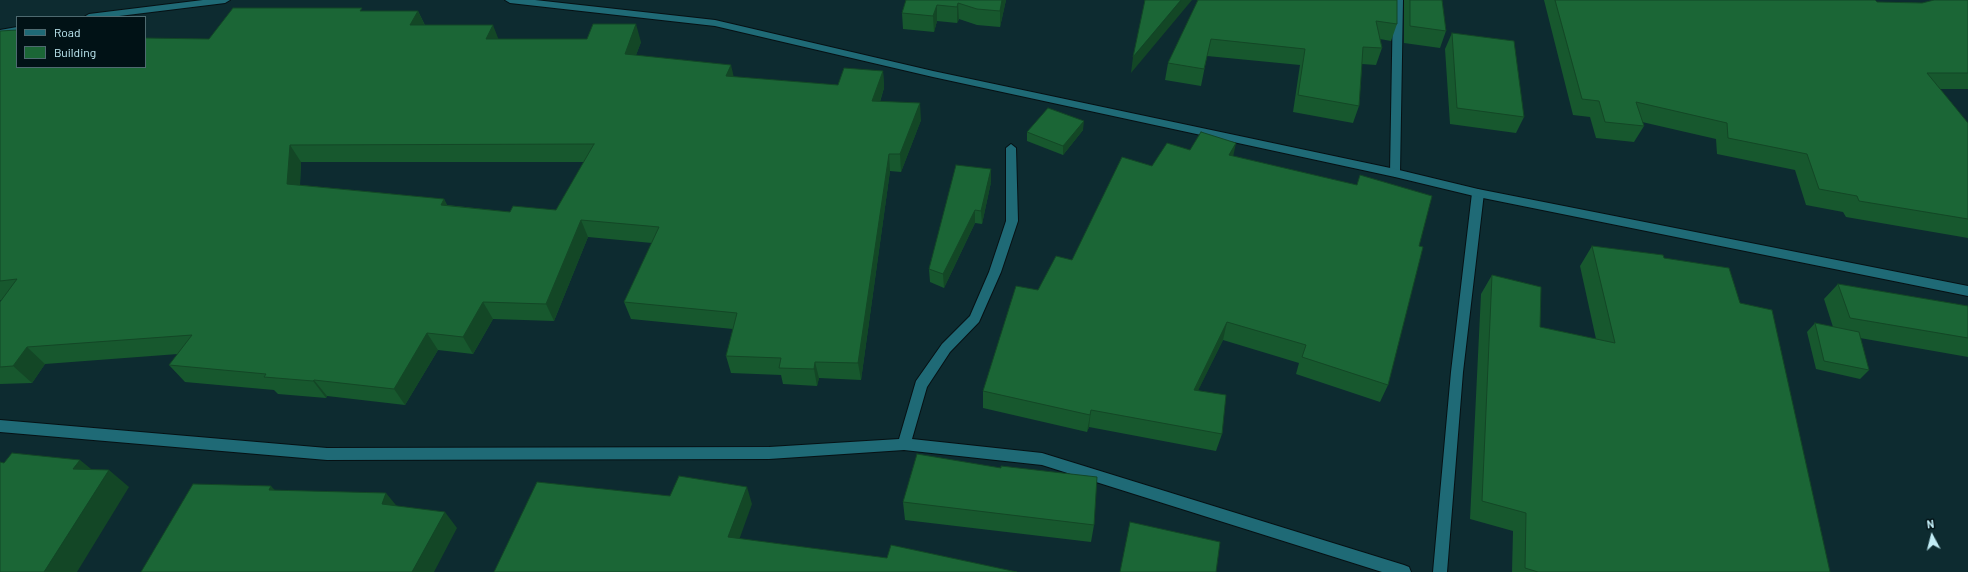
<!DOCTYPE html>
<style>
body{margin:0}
#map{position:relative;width:1968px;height:572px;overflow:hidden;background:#0d2b30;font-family:Barlow,sans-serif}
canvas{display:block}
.legend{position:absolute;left:16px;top:16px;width:130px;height:52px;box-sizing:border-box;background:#011216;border:1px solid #4e6a70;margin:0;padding:5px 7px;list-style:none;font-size:12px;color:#c2edf6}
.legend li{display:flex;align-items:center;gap:8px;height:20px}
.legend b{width:20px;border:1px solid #4e6a70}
.north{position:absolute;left:1912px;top:516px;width:40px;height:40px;-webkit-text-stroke:3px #011216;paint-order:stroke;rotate:353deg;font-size:11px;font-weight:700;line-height:16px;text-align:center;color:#c2edf6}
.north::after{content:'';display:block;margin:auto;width:14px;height:18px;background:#c2edf6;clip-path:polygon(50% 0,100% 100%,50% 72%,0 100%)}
</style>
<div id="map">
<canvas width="1968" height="572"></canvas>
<ul class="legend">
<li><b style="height:5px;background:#1f6a76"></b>Road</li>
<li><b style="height:11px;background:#1b6636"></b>Building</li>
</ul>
<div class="north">N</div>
</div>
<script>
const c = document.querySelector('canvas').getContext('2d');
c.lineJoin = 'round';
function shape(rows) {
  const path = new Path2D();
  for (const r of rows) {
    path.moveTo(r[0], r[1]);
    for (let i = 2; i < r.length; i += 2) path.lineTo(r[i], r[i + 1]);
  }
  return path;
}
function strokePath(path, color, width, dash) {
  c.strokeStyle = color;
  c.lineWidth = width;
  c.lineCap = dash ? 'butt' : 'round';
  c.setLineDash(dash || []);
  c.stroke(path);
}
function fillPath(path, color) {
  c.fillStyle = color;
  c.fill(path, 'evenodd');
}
const street = shape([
 [1393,0,1403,0,1400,173,1395,177,1390,173,1393,0],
 [1011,144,1016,148,1018,221,1001,272,979,322,950,352,927,387,912,439,1042,453,1404,565,1409,567,1411,572,1382,572,1042,465,904,450,769,459,327,460,0,432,0,420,327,448,769,447,899,439,916,381,942,344,970,316,989,272,1006,221,1006,148,1011,144],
 [1478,189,1484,193,1463,372,1447,572,1433,572,1451,372,1472,193,1478,189]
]);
const secondary = shape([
 [203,0,230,0,225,3,111,17,84,17,89,14,203,0],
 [505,0,535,0,715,20,933,71,1395,169,1478,189,1968,286,1968,296,1478,197,1395,177,933,77,715,26,510,3,505,0],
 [17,27,17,33,0,36,0,30,17,27]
]);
strokePath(street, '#061114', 2);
strokePath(secondary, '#061114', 2);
fillPath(street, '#1f6a76');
fillPath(secondary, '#1f6a76');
fillPath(shape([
 [906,0,1006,0,1000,27,977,25,959,19,957,23,937,21,934,32,903,29,902,13],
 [1198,0,1397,0,1397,24,1391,41,1380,39,1382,48,1376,65,1362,64,1359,106,1353,123,1293,112,1300,65,1207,56,1201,86,1165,80,1168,63],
 [1404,0,1442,0,1446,31,1440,48,1404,43],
 [1544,0,1875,0,1877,2,1922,3,1968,0,1968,89,1940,89,1968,123,1968,238,1846,217,1843,212,1806,205,1795,170,1717,154,1716,139,1642,122,1644,126,1634,142,1596,138,1590,117,1573,115],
 [364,11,418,11,425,25,498,39,641,42,636,55,734,77,838,85,883,71,884,88,880,102,921,120,901,172,890,171,861,380,819,378,817,386,783,384,781,375,731,373,726,356,733,329,631,319,624,302,652,243,588,237,554,321,493,319,473,354,438,350,405,405,327,396,326,398,278,394,274,390,185,382,169,365,178,354,45,364,32,383,0,384,0,302,1,300,0,300,0,31,17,67,209,39],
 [301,162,584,162,556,210,510,212,447,205,444,199,300,185],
 [1452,33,1524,117,1516,133,1450,124,1445,49],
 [1083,130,1063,155,1027,141,1027,132],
 [1190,150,1233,156,1419,246,1388,385,1380,402,1296,374,1299,363,1223,340,1198,390,1222,434,1216,451,1089,427,1087,432,983,408,983,391,1038,290,1072,260],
 [991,182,982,224,975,223,944,288,930,282,929,269],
 [1592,246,1664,258,1740,303,1830,572,1512,572,1513,531,1470,519,1481,294,1492,275,1540,327,1596,339,1580,266],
 [1838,284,1968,306,1968,357,1860,338,1869,370,1860,379,1816,369,1807,332,1815,323,1833,327,1824,299],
 [1001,468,1094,525,1091,542,905,520,903,502]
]), '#17582e');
fillPath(shape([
 [1002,0,1006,0,1000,27,1000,11],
 [1181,0,1192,0,1131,73,1133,57],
 [958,3,959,19,957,23,957,7],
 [937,5,937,21,934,32,933,16],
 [418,11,426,28,410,25],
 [636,24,641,42,630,71,625,54],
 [493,25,500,43,486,39],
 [731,65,735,82,726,76],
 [883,71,884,88,874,119,872,101],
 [920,103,921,120,901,172,900,154],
 [1084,121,1083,130,1063,155,1063,146],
 [1236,143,1232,162,1229,155],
 [290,145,301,162,299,201,287,184],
 [889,154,890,171,861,380,858,363],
 [991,169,991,182,982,224,981,211],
 [444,199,453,217,441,205],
 [975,210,975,223,944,288,943,274],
 [581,220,588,237,554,321,546,304],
 [483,302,493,319,473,354,463,337],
 [1227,322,1223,340,1190,407,1194,390],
 [427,333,438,350,405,405,394,389],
 [27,347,45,364,32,383,13,366],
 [815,362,819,378,817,386,814,369],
 [314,380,327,396,326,398,313,381],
 [1091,410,1089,427,1087,432,1090,415],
 [80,460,101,477,73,469],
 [109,470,129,487,77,572,44,572],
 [271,486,287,503,269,490],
 [747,487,752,504,734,554,728,537],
 [386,493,400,510,382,504],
 [445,512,457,528,434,572,412,572]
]), '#134726');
const building = shape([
 [906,0,1002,0,1000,11,977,9,958,3,957,7,937,5,933,16,902,13,906,0],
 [1145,0,1181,0,1133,57,1145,0],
 [1198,0,1397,0,1397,24,1376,21,1382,48,1363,47,1359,106,1298,95,1305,49,1211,39,1204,69,1168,63,1198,0],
 [1410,0,1442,0,1446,31,1410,26,1410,0],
 [1555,0,1875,0,1877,2,1922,3,1934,0,1968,0,1968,73,1927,73,1968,123,1968,219,1859,201,1857,196,1819,189,1807,154,1728,138,1727,123,1636,102,1644,126,1605,122,1599,101,1582,99,1555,0],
 [233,8,362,8,360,11,418,11,410,25,493,25,486,39,587,39,593,24,636,24,625,54,731,65,726,76,838,85,844,68,883,71,872,101,920,103,900,154,889,154,858,363,815,362,814,369,779,368,781,358,726,356,737,313,624,302,659,227,581,220,546,304,483,302,463,337,427,333,394,389,314,380,313,381,264,377,266,374,169,365,192,335,27,347,13,366,0,367,0,302,17,279,0,281,0,31,17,30,17,67,145,67,145,38,209,39,233,8],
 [594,144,556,210,513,206,510,212,441,205,444,199,287,184,290,145,594,144],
 [1452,33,1514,41,1524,117,1457,108,1452,33],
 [1048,108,1084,121,1063,146,1027,132,1048,108],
 [1201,132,1236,143,1229,155,1357,185,1360,175,1432,196,1419,246,1423,247,1388,385,1302,357,1306,345,1227,322,1194,390,1226,395,1222,434,1091,410,1090,415,983,391,1016,286,1038,290,1056,256,1072,260,1122,157,1152,166,1167,143,1190,150,1201,132],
 [956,165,991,169,981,211,975,210,943,274,929,269,956,165],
 [1592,246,1663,255,1664,258,1729,268,1740,303,1772,310,1830,572,1538,572,1525,568,1526,513,1482,501,1492,275,1541,287,1540,327,1615,343,1592,246],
 [1838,284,1968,306,1968,338,1850,318,1838,284],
 [1815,323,1859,332,1869,370,1824,361,1815,323],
 [12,453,80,460,73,469,109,470,44,572,0,572,0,462,4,463,12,453],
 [917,454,1001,468,1001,466,1097,477,1094,525,903,502,917,454],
 [679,476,747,487,728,537,887,558,891,545,1017,572,494,572,537,482,670,496,679,476],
 [193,484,271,486,269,490,386,493,382,504,445,512,412,572,141,572,193,484],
 [1130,522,1220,542,1216,572,1120,572,1130,522]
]);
fillPath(building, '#1b6636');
strokePath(building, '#134726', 1);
</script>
